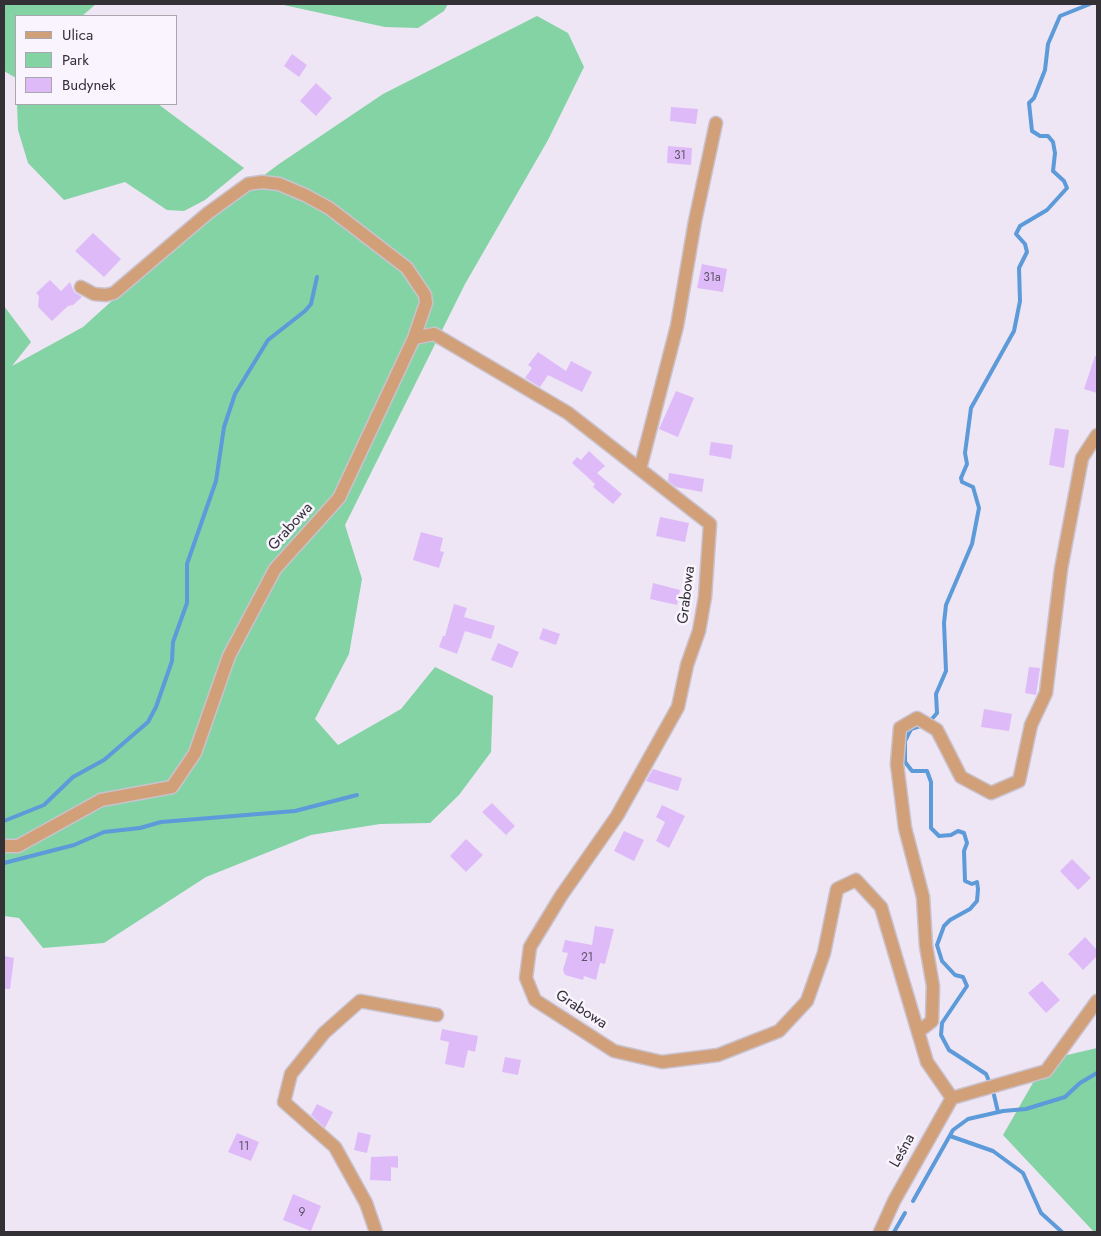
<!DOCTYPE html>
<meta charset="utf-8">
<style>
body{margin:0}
#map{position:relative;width:1101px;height:1236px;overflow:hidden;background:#eee6f4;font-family:Jost,sans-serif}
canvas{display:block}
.frame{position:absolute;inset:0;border:5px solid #333036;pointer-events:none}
.legend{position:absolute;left:15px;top:15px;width:162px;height:90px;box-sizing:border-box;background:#f9f4fd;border:1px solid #aaa6ad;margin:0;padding:6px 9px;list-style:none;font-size:15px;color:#333036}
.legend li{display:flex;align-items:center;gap:10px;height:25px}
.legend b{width:25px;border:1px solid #aaa6ad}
</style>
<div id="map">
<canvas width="1101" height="1236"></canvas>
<div class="frame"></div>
<ul class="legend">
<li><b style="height:6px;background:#d1a079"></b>Ulica</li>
<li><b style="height:14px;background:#83d3a5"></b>Park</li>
<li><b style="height:14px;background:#debbf8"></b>Budynek</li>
</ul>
</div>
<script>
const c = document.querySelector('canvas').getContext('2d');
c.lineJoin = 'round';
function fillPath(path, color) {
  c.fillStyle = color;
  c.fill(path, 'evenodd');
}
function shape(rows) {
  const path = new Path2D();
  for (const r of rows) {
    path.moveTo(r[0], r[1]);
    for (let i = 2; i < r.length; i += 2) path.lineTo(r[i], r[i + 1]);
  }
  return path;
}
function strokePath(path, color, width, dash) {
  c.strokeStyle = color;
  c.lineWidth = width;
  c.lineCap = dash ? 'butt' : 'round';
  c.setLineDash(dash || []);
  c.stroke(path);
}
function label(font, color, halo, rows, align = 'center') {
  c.font = font + ' Jost,sans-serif';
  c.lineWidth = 5;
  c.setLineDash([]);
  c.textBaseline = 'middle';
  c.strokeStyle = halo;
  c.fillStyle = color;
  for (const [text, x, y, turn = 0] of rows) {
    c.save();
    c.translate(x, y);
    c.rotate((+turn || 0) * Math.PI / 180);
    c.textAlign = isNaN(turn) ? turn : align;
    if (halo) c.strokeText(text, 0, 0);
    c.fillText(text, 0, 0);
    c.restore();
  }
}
fillPath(shape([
 [4,4,96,4,82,16,16,16,16,87,16,78,4,71],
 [279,4,448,4,444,11,418,28,385,27],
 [537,16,568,33,584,67,548,140,465,284,345,525,362,579,349,654,315,719,338,745,401,709,435,667,493,696,491,752,459,795,430,823,380,824,311,835,206,877,104,943,43,948,19,918,4,916,4,306,31,342,12,366,83,327,188,232,279,164,383,94],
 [17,104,158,104,244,168,205,200,184,211,167,210,125,182,64,200,28,163,18,130],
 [1097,1048,1097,1232,1094,1232,1003,1135,1046,1060]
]), '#83d3a5');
strokePath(shape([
 [931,720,937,713,936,694,946,671,944,623,946,605,972,544,979,508,973,487,962,482,961,478,967,464,965,453,971,408,1014,331,1020,301,1019,268,1027,252,1025,244,1016,234,1020,226,1047,210,1067,188,1064,181,1053,171,1055,153,1053,142,1048,136,1040,136,1032,131,1029,103,1034,98,1045,70,1048,44,1060,16,1090,4],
 [920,726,911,729,905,741,905,762,912,771,927,771,931,782,931,828,939,836,951,835,958,831,964,833,967,843,964,851,965,881,972,884,977,882,978,889,977,901,970,909,950,920,944,926,937,945,942,961,955,975,963,977,967,986,942,1023,941,1035,949,1050,986,1074,989,1081],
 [4,821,44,805,73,777,104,760,148,722,156,707,172,661,173,642,187,603,187,564,216,481,224,427,235,394,268,340,305,311,311,304,317,277],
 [4,863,74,845,104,832,140,828,161,822,295,811,357,795],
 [994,1095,998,1112],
 [950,1136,993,1151,1023,1173,1041,1213,1062,1232],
 [913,1201,953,1130,968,1119,1003,1111,1026,1109,1065,1097,1080,1083,1097,1073],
 [894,1232,905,1213]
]), '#5c9ad9', 4);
fillPath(shape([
 [292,54,307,65,299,77,284,66],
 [316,83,332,98,316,116,300,101],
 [671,107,698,109,696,124,670,121],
 [668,146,692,148,691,165,667,163],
 [93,233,121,259,104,277,75,251],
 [702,264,727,269,723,292,697,288],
 [50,280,61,291,70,282,74,292,82,297,73,305,68,306,52,321,38,307,39,296,36,293],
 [538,352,566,371,571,361,592,372,582,392,548,375,540,387,525,378,532,368,528,365],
 [1095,356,1097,356,1097,393,1084,389],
 [676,391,694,398,678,437,659,429],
 [1055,428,1069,430,1064,468,1049,465],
 [711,442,733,445,731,459,709,455],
 [589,451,605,466,597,473,622,494,613,504,593,487,595,484,572,463,577,457,581,460],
 [669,473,704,479,702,492,676,487,668,481],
 [660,517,689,523,685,542,656,536],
 [421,532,443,538,440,551,444,552,439,568,413,560],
 [653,583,680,590,677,605,650,599],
 [454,604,467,608,464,617,495,626,491,639,465,631,457,654,439,647,443,636,445,636],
 [543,628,560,634,556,645,539,639],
 [498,643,519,652,512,668,491,660],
 [1029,667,1040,668,1036,695,1025,693],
 [984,709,1012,714,1009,731,981,727],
 [653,769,682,778,678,791,646,781],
 [492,803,515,826,506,835,482,812],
 [662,805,685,816,669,848,656,841,665,822,656,817],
 [624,831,644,840,634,861,614,851],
 [466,839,483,855,466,872,450,856],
 [1072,859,1091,878,1078,890,1060,871],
 [595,926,614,929,605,964,600,963,596,980,584,976,583,980,565,975,563,970,568,953,562,952,565,940,592,945],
 [1085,937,1097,950,1097,956,1083,970,1068,954],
 [4,956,14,958,10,989,4,989],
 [1042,981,1060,1000,1046,1013,1028,993],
 [442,1029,478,1036,475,1052,468,1050,464,1068,445,1064,449,1042,440,1040],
 [505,1057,521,1060,518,1075,502,1072],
 [317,1104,333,1112,325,1128,311,1115],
 [358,1132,371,1135,367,1153,354,1150],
 [237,1133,259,1142,251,1161,228,1152],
 [398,1156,398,1168,391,1167,391,1181,370,1180,371,1157],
 [293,1194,321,1206,311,1231,283,1220]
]), '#debbf8');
const minor = shape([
 [81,287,94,294,106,295,114,293,208,213,248,184,262,182,279,184,305,195,329,208,407,268,425,295,426,303,414,338],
 [640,469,677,326,695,221,716,123],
 [4,846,18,846,101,800,172,787,195,753,229,656,275,569,339,498,414,338,434,334,568,413,710,524,705,597,699,631,687,665,678,707,617,816,561,896,530,947,526,978,535,1000,614,1051,662,1062,718,1055,779,1031,807,1001,824,953,837,889,856,880,881,907,927,1062,952,1098,894,1201,880,1232],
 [918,1032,932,1021,933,986,926,946,923,897,905,828,897,764,900,728,917,718,937,730,961,777,991,793,1019,781,1031,725,1046,693,1061,569,1082,458,1097,435],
 [952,1098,1046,1071,1097,1001],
 [376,1232,366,1203,335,1147,284,1102,291,1074,324,1033,360,1001,437,1015]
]);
strokePath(minor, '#c9c2ce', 15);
strokePath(minor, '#d1a079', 12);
label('12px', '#5e5366', null, [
 ["31",680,156],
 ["31a",712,278],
 ["21",587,958],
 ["11",244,1147],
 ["9",302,1213]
]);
label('15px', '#333036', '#f9f4fd', [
 ["Grabowa",291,527,-48],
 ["Grabowa",687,595,-83],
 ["Grabowa",581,1010,33],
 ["Leśna",903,1151,-61]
]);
</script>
